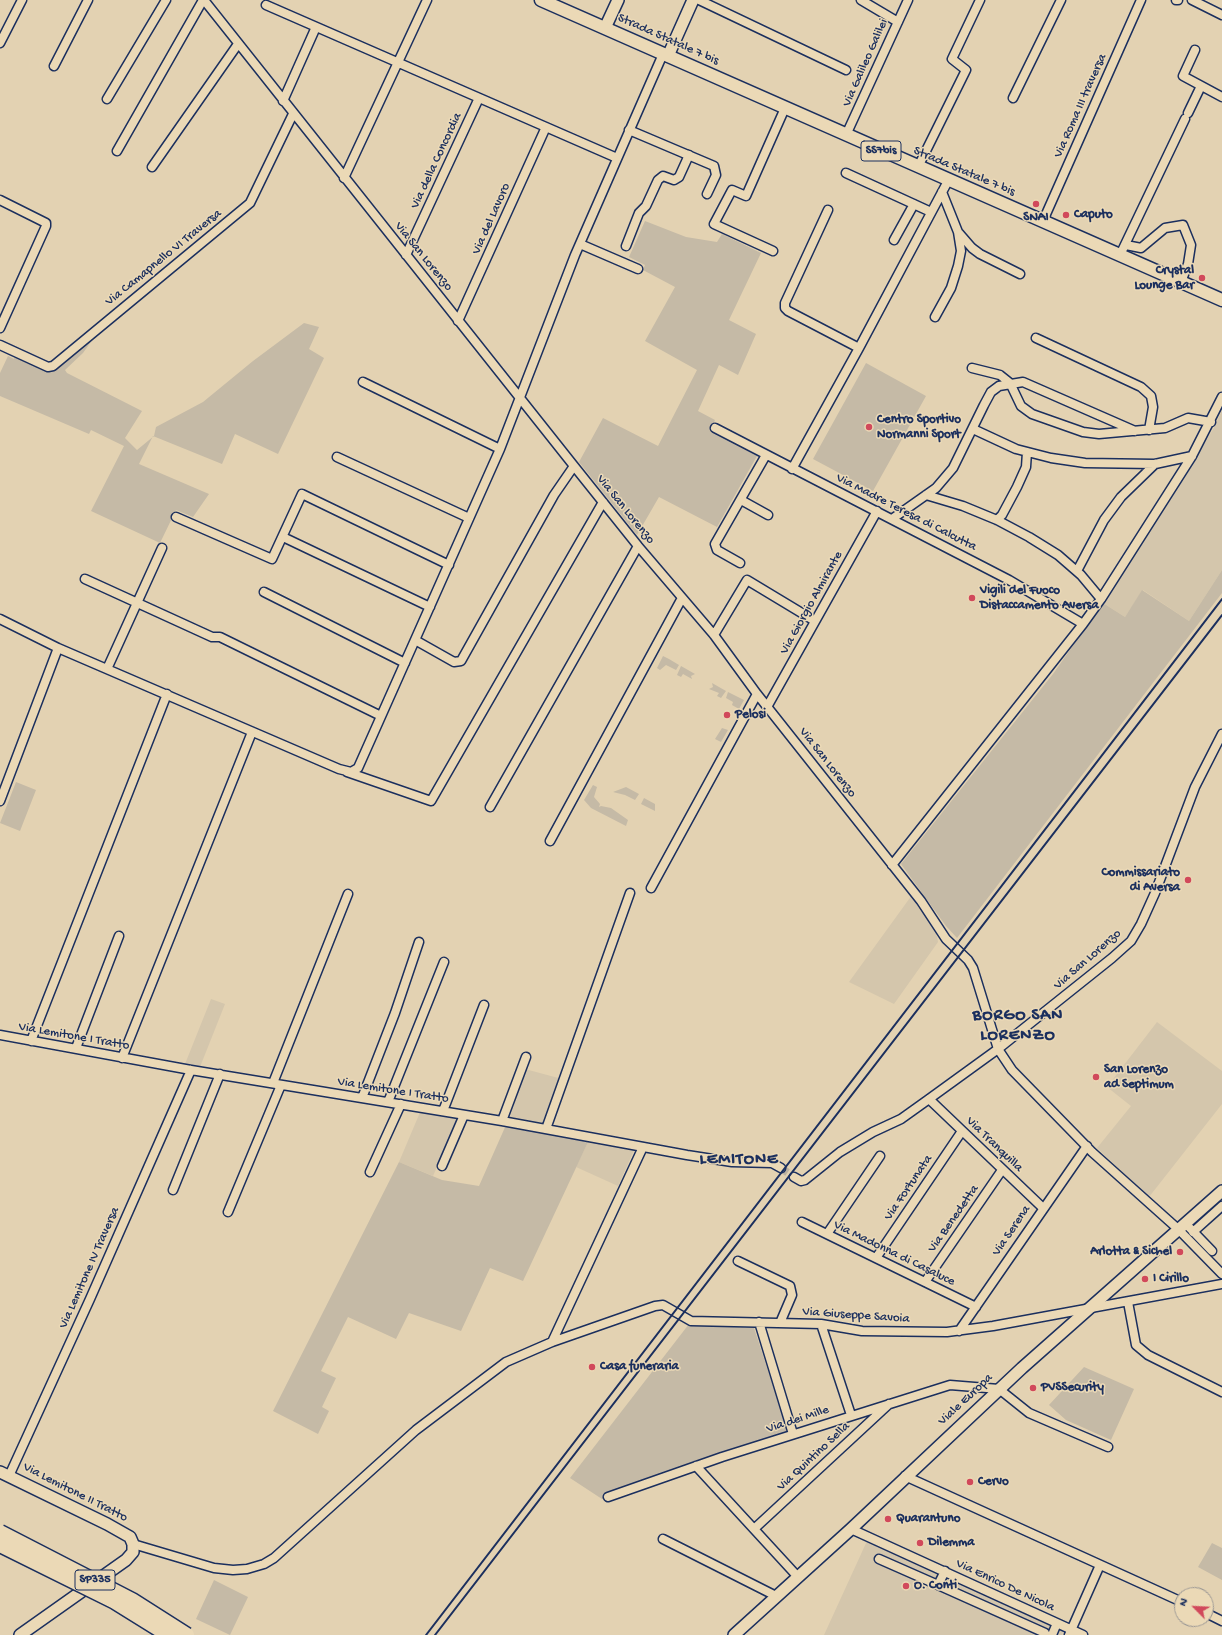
<!DOCTYPE html>
<style>
body{margin:0}
#map{position:relative;width:1222px;height:1635px;overflow:hidden;background:#e3d2b2;font-family:"Gochi Hand",sans-serif}
canvas{display:block}
.north{position:absolute;left:1174px;top:1587px;width:40px;height:40px;box-sizing:border-box;background:#ebd9b6;border:1px solid #989593;border-radius:50%;rotate:294deg;font-size:11px;font-weight:700;line-height:16px;text-align:center;color:#1b2f5e}
.north::after{content:'';display:block;margin:auto;width:14px;height:18px;background:#d1495b;clip-path:polygon(50% 0,100% 100%,50% 72%,0 100%)}
</style>
<div id="map">
<canvas width="1222" height="1635"></canvas>
<div class="north">N</div>
</div>
<script>
const c = document.querySelector('canvas').getContext('2d');
c.lineJoin = 'round';
function fillPath(path, color) {
  c.fillStyle = color;
  c.fill(path, 'evenodd');
}
function shape(rows) {
  const path = new Path2D();
  for (const r of rows) {
    path.moveTo(r[0], r[1]);
    for (let i = 2; i < r.length; i += 2) path.lineTo(r[i], r[i + 1]);
  }
  return path;
}
function strokePath(path, color, width, dash) {
  c.strokeStyle = color;
  c.lineWidth = width;
  c.lineCap = dash ? 'butt' : 'round';
  c.setLineDash(dash || []);
  c.stroke(path);
}
function label(font, color, halo, rows, align = 'center') {
  c.font = font + ' "Gochi Hand",sans-serif';
  c.lineWidth = 3;
  c.setLineDash([]);
  c.textBaseline = 'middle';
  c.strokeStyle = halo;
  c.fillStyle = color;
  for (const [text, x, y, turn = 0] of rows) {
    c.save();
    c.translate(x, y);
    c.rotate((+turn || 0) * Math.PI / 180);
    c.textAlign = isNaN(turn) ? turn : align;
    if (halo) c.strokeText(text, 0, 0);
    c.fillText(text, 0, 0);
    c.restore();
  }
}
fillPath(shape([
 [1222,410,1222,570,1189,621,1143,590,1125,617,1103,603,1214,428],
 [912,895,936,931,938,942,894,1004,849,982],
 [211,999,225,1004,200,1067,185,1064],
 [1157,1022,1222,1071,1222,1104,1149,1197,1097,1148,1131,1106,1107,1087],
 [525,1069,562,1079,546,1124,510,1117],
 [421,1110,459,1116,433,1176,399,1162],
 [589,1140,635,1148,618,1186,576,1167],
 [867,1541,1063,1631,1062,1635,824,1635]
]), '#d4c6ac');
fillPath(shape([
 [645,221,686,237,717,242,722,234,761,253,729,320,756,334,738,375,719,365,698,411,715,420,710,432,757,456,717,527,659,497,637,535,579,462,603,418,658,446,697,370,645,341,675,287,643,270,645,265,629,257],
 [304,323,319,327,309,349,324,358,278,454,235,434,222,464,153,436,139,464,209,494,193,517,176,510,160,543,91,511,124,446,91,430,89,434,0,396,0,373,8,356,14,359,18,349,57,368,93,339,83,353,65,370,67,373,142,411,125,438,137,450,154,436,156,427,203,402,253,361],
 [866,363,926,396,873,491,813,459],
 [1222,570,1222,593,957,938,946,926,901,864,1053,674,1103,603,1125,617,1142,590,1189,621],
 [663,656,669,659,667,662,669,659,679,665,676,670,666,665,660,670,657,668],
 [681,666,695,674,691,676,692,679,683,674,681,677,677,675],
 [712,683,726,691,721,698,717,696,719,693,709,689,713,687],
 [728,692,744,700,739,709,732,705,733,702,726,698],
 [722,728,728,730,721,742,715,739],
 [16,782,36,790,20,831,0,823],
 [593,785,597,787,594,797,600,804,599,807,601,806,611,808,628,820,626,826,591,808,584,800],
 [626,787,639,794,635,800,625,795,613,792],
 [644,798,655,804,655,811,641,804],
 [506,1125,589,1140,523,1281,490,1268,461,1331,409,1313,396,1339,348,1317,321,1371,336,1378,322,1407,329,1411,318,1434,273,1411,399,1162,442,1180,479,1186],
 [689,1324,754,1328,788,1431,786,1433,661,1476,602,1499,570,1478],
 [1084,1367,1134,1389,1111,1440,1066,1420,1049,1405],
 [1212,1543,1222,1548,1222,1580,1198,1567],
 [214,1580,248,1597,230,1635,196,1619]
]), '#c5baa6');
strokePath(shape([
 [781,1168,794,1177]
]), '#bbb1a1', 8, [8, 4]);
const street = shape([
 [204,0,574,466,638,546,714,635,757,694,921,901,946,939,968,960,973,968,998,1049,1012,1070,1092,1152,1178,1229,1222,1274],
 [699,0,846,70],
 [861,0,898,22],
 [1176,0,1178,0],
 [1192,0,1222,15],
 [266,5,617,158],
 [0,43,22,0],
 [1195,50,1183,76,1222,97],
 [54,66,88,0],
 [1013,98,1061,0],
 [107,99,166,0],
 [283,101,316,27],
 [1188,113,1201,86],
 [629,130,714,166,716,175,707,194],
 [846,135,908,0],
 [117,151,203,0],
 [152,167,238,44],
 [918,167,966,70,952,59,980,0],
 [846,173,931,212],
 [344,178,427,0],
 [0,200,46,223,46,226,0,328],
 [828,210,785,303,785,308,788,311,859,348],
 [1043,221,1141,0],
 [959,233,972,248,980,254,1020,274],
 [894,240,914,204],
 [580,244,638,269],
 [1126,245,1141,248,1165,228,1183,225,1191,245,1188,264,1181,282],
 [626,246,639,213,646,206,658,180,663,176,674,180,679,177,689,155],
 [773,251,714,224,732,190,746,196,785,108],
 [406,255,479,98],
 [1120,255,1185,119],
 [935,317,951,288,958,266,961,251,958,232,942,192],
 [458,321,546,127],
 [1036,338,1141,387,1151,396,1153,407,1149,430],
 [0,345,48,367,53,366,250,203,293,114],
 [972,368,1000,375,1010,383,1021,406,1032,414,1083,432,1099,434,1165,428,1188,418,1211,422],
 [363,382,500,449],
 [715,428,1009,580,1083,624],
 [973,429,1016,449,1051,458,1085,463,1155,464,1192,456],
 [337,457,469,518],
 [792,469,859,348,948,181],
 [926,495,963,506,997,520,1029,537,1058,555,1081,575,1101,599],
 [741,500,768,515],
 [176,517,272,559,302,494,449,565],
 [892,519,936,488,953,468,984,405,991,392,999,386,1023,382,1135,431],
 [997,520,1002,515,1017,487,1026,467,1027,452],
 [283,537,430,607],
 [740,563,717,550,715,544,766,455],
 [1077,571,1104,520,1121,497,1155,464],
 [85,579,212,637,220,637,381,716],
 [264,592,405,663],
 [0,619,58,648,339,769,351,772,358,768,500,449,575,255,663,54],
 [714,635,747,580,815,621],
 [415,640,454,662,461,661,554,495,574,466],
 [107,669,162,548],
 [767,707,877,511],
 [347,772,431,801,603,502],
 [0,801,58,648],
 [490,807,638,546],
 [550,841,682,598],
 [892,865,1083,624,1101,599,1192,456,1222,397],
 [651,888,757,694],
 [0,1035,191,1070,502,1121,687,1155,732,1162,772,1163,781,1168],
 [31,1041,167,694],
 [76,1048,119,936],
 [122,1058,252,732],
 [273,1083,348,894],
 [362,1098,395,1013,419,942],
 [929,1099,1043,1208],
 [388,1102,444,962],
 [443,1111,484,1005],
 [502,1121,526,1057],
 [546,1129,630,893],
 [442,1166,464,1115],
 [370,1172,401,1104],
 [794,1177,801,1181,805,1180,840,1152,873,1132,901,1119,929,1099,998,1049,1112,958,1131,941,1141,924,1155,893,1195,787,1222,734],
 [173,1190,220,1074],
 [228,1212,281,1085],
 [802,1222,976,1307],
 [1185,1223,1212,1251],
 [1193,1232,1222,1206],
 [827,1234,880,1156],
 [876,1258,962,1131],
 [738,1261,790,1286,792,1295,780,1323],
 [925,1282,1002,1170],
 [1128,1302,1136,1345,1148,1355,1222,1392],
 [759,1322,793,1434],
 [821,1324,851,1415],
 [959,1331,1087,1146],
 [552,1342,643,1147],
 [696,1466,798,1577],
 [9,1476,90,1299,191,1070],
 [905,1476,1182,1602],
 [608,1497,722,1457,950,1385,999,1389,1029,1413,1108,1447],
 [754,1529,889,1404],
 [851,1529,1083,1635],
 [663,1539,776,1596],
 [133,1544,214,1568,233,1570,247,1569,264,1564,274,1558,416,1430,506,1362,552,1342,655,1306,663,1305,691,1321,821,1324,862,1331,947,1332,993,1326,1222,1284],
 [879,1559,938,1585],
 [945,1571,938,1585,1045,1633,1045,1635],
 [1206,1613,1222,1621],
 [1052,1635,1057,1623],
 [1069,1635,1100,1565]
]);
const secondary = shape([
 [605,28,618,0],
 [668,56,693,0],
 [0,1472,107,1524,130,1537,133,1544,133,1552,126,1560,20,1635],
 [734,1635,851,1529,1022,1368,1222,1191]
]);
const primary = shape([
 [541,0,1222,300]
]);
strokePath(street, '#1b2f5e', 11);
strokePath(secondary, '#1b2f5e', 14);
strokePath(primary, '#1b2f5e', 15);
strokePath(street, '#ebd9b6', 8);
strokePath(secondary, '#ebd9b6', 11);
strokePath(primary, '#ebd9b6', 12);
strokePath(shape([
 [426,1635,1222,599],
 [435,1635,1222,615]
]), '#1b2f5e', 2);
const highwayBridge = shape([
 [0,1532,132,1600,187,1635],
 [0,1545,115,1602,168,1635]
]);
strokePath(highwayBridge, '#1b2f5e', 17, []);
strokePath(highwayBridge, '#ebd9b6', 14);
for (const [x, y, r, color] of [
 [1036,204,4,"#d1495b"],
 [1066,215,4,"#d1495b"],
 [1202,278,4,"#d1495b"],
 [869,427,4,"#d1495b"],
 [972,598,4,"#d1495b"],
 [727,715,4,"#d1495b"],
 [1188,880,4,"#d1495b"],
 [1096,1077,4,"#d1495b"],
 [1180,1252,4,"#d1495b"],
 [1145,1279,4,"#d1495b"],
 [592,1367,4,"#d1495b"],
 [1033,1388,4,"#d1495b"],
 [970,1482,4,"#d1495b"],
 [888,1519,4,"#d1495b"],
 [920,1543,4,"#d1495b"],
 [906,1586,4,"#d1495b"]
]) {
  const dot = new Path2D();
  dot.arc(x, y, r, 0, 2 * Math.PI);
  c.fillStyle = color;
  c.fill(dot);
  strokePath(dot, '#ebd9b6', 1.5);
}
for (const [x, y, w] of [
 [881,151,40],
 [95,1580,40]
]) {
  const box = new Path2D();
  box.roundRect(x - w / 2, y - 10, w, 20, 3);
  c.fillStyle = '#ebd9b6';
  c.fill(box);
  strokePath(box, '#1b2f5e', 1);
}
label('bold 12px', '#1b2f5e', null, [
 ["SS7bis",881,151],
 ["SP335",95,1580]
]);
label('13px', '#1b2f5e', '#ebd9b6', [
 ["Strada Statale 7 bis",668,40,24],
 ["Via Galileo Galilei",866,63,-66],
 ["Via Roma III traversa",1081,106,-66],
 ["Via della Concordia",437,161,-65],
 ["Strada Statale 7 bis",964,172,23],
 ["Via del Lavoro",492,219,-66],
 ["Via San Lorenzo",423,257,51],
 ["Via Camapnello VI Traversa",164,258,-39],
 ["Via San Lorenzo",625,510,51],
 ["Via Madre Teresa di Calcutta",906,513,27],
 ["Via Giorgio Almirante",812,603,-61],
 ["Via San Lorenzo",827,763,52],
 ["Via San Lorenzo",1088,960,-41],
 ["Via Lemitone I Tratto",74,1037,10],
 ["Via Lemitone I Tratto",393,1091,9],
 ["Via Tranquilla",994,1145,44],
 ["Via Fortunata",909,1188,-56],
 ["Via Benedetta",954,1219,-55],
 ["Via Serena",1012,1231,-56],
 ["Via Madonna di Casaluce",894,1254,26],
 ["Via Lemitone IV Traversa",90,1268,-66],
 ["Via Giuseppe Savoia",856,1316,4],
 ["Viale Europa",966,1400,-43],
 ["Via dei Mille",798,1420,-18],
 ["Via Quintino Sella",814,1457,-43],
 ["Via Lemitone II Tratto",75,1493,27],
 ["Via Enrico De Nicola",1005,1586,25]
]);
label('bold 13px', '#1b2f5e', '#ebd9b6', [
 ["Caputo",1074,215],
 ["SNAI",1036,218,"center"],
 ["Crystal",1194,271,"right"],
 ["Lounge Bar",1194,286,"right"],
 ["Centro Sportivo",877,420],
 ["Normanni Sport",877,435],
 ["Vigili del Fuoco",980,591],
 ["Distaccamento Aversa",980,606],
 ["Pelosi",735,715],
 ["Commissariato",1180,873,"right"],
 ["di Aversa",1180,888,"right"],
 ["San Lorenzo",1104,1070],
 ["ad Septimum",1104,1085],
 ["Arlotta & Sichel",1172,1252,"right"],
 ["I Cirillo",1153,1279],
 ["Casa funeraria",600,1367],
 ["PVSSecurity",1041,1388],
 ["Cervo",978,1482],
 ["Quarantuno",896,1519],
 ["Dilemma",928,1543],
 ["O. Conti",914,1586]
], 'left');
c.letterSpacing = '1px';
label('bold 17px', '#1b2f5e', '#ebd9b6', [
 ["BORGO SAN",1018,1016],
 ["LORENZO",1018,1036],
 ["LEMITONE",739,1160]
]);
c.letterSpacing = '0px';
</script>
